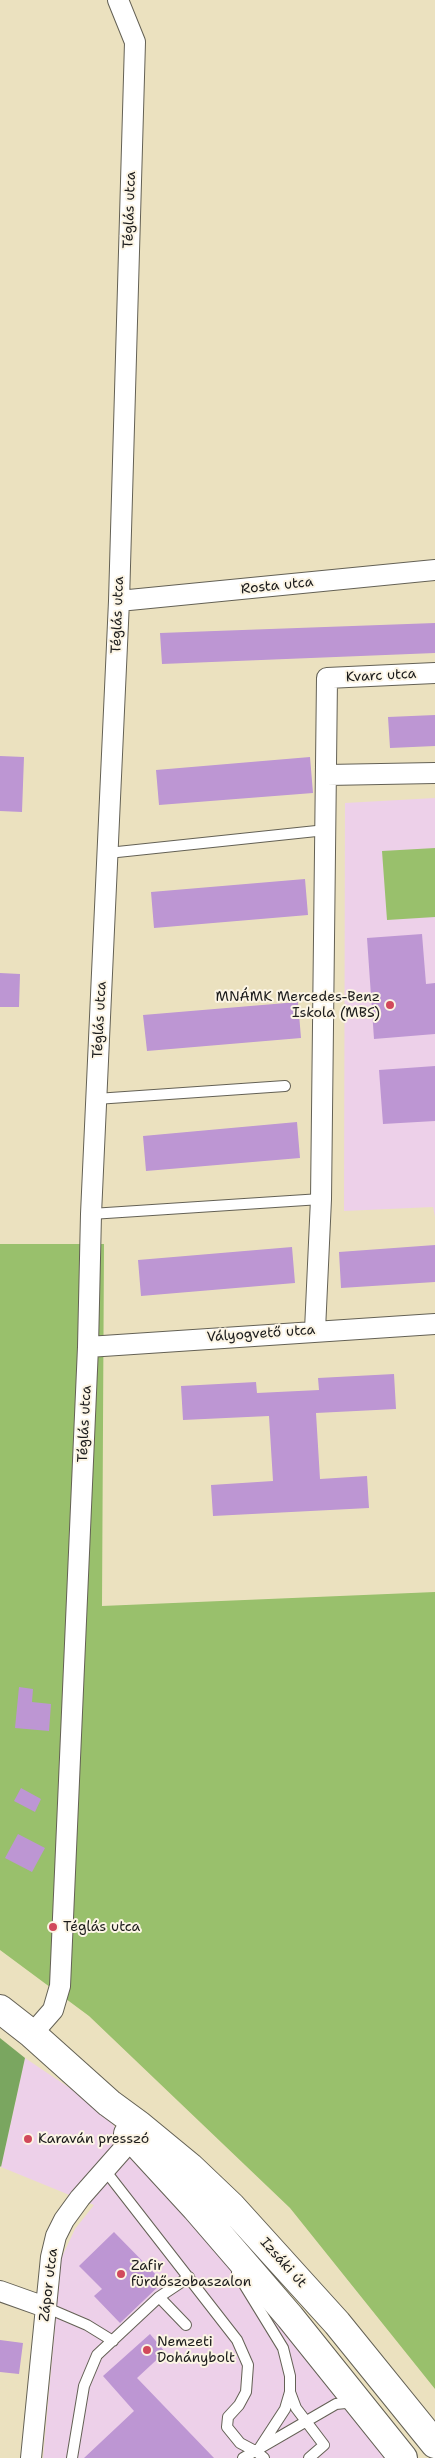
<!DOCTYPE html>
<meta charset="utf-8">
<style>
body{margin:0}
canvas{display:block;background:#ebe1bf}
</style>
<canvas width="435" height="2458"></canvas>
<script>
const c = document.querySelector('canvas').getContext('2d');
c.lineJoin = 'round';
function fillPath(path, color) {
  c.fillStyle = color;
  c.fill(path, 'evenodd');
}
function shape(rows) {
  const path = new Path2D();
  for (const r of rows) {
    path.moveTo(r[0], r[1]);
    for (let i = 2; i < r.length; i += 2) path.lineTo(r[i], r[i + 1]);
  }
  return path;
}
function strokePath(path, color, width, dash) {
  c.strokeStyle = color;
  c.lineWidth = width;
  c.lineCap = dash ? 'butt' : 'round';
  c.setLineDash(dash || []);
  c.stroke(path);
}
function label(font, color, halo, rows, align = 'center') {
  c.font = font + ' "Shantell Sans",sans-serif';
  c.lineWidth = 4;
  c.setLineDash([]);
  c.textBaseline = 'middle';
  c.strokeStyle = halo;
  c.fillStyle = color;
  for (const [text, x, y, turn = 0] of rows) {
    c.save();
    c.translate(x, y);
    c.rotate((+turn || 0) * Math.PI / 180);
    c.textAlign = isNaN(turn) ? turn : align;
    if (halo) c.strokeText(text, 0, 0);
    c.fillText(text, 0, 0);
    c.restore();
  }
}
fillPath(shape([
 [435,798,435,1217,433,1207,344,1211,345,803],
 [25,2058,98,2107,201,2229,388,2458,43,2458,61,2259,75,2229,94,2205,1,2167]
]), '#edd0e9');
fillPath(shape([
 [435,848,435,917,387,920,382,851],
 [0,1244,104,1244,102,1606,435,1592,435,2389,290,2208,89,2016,0,1950]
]), '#99c06c');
fillPath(shape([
 [0,2038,25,2058,1,2167,0,2166]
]), '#7aa660');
fillPath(shape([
 [435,623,435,653,162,664,160,633],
 [435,715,435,746,390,748,388,717],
 [0,756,24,757,22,812,0,811],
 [310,757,313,793,159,805,156,770],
 [305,879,308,915,154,928,151,892],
 [422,934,426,984,435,983,435,1034,374,1039,367,938],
 [0,973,20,974,19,1007,0,1007],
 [298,1002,301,1038,147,1051,143,1015],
 [435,1066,435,1121,383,1124,379,1070],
 [297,1122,300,1158,146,1171,143,1136],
 [435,1245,435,1282,341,1288,339,1252],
 [292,1247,295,1283,141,1296,138,1260],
 [394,1374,396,1409,316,1413,320,1479,367,1476,369,1508,213,1516,211,1485,273,1481,269,1416,183,1420,181,1386,256,1382,257,1393,319,1390,318,1378],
 [19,1687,33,1689,32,1702,51,1704,49,1731,15,1728],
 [21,1788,41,1799,35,1812,14,1801],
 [18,1834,45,1848,32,1872,5,1858],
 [114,2232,163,2282,120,2323,94,2296,102,2289,79,2266],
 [150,2334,165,2352,137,2378,214,2458,84,2458,134,2411,103,2376],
 [0,2340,23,2343,19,2374,0,2372]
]), '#bd96d3');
const service = shape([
 [108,853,326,830],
 [96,1099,285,1086],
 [91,1214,321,1199],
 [104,2169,237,2340,248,2365,246,2392,239,2405,228,2417,227,2427,240,2443,257,2452,264,2458],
 [237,2273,283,2348,290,2376,290,2392,285,2409,257,2452],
 [159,2297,186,2325],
 [45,2307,87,2325,113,2341],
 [290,2392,296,2408,324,2445,309,2458],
 [72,2458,84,2386,97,2355,159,2297,189,2277],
 [243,2458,336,2404,355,2402]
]);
const minor = shape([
 [119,601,435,570],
 [327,775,435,773],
 [315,1330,321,1199,327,678,435,673],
 [88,1347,435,1324],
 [32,2034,53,2010,60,1986,88,1347,91,1214,119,601,135,42,118,0],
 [0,2291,45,2307],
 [31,2458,51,2257,56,2236,64,2220,80,2198,132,2139]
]);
const primary = shape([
 [0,2009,32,2034,109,2103,139,2125,190,2167,231,2206,337,2323,435,2444],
 [128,2134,196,2208,290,2317,403,2458]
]);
strokePath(service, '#646155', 12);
strokePath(minor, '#646155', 22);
strokePath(primary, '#646155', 30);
strokePath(service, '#fff', 10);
strokePath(minor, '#fff', 20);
strokePath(primary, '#fff', 28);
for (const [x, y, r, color] of [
 [390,1005,5,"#d1495b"],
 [53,1927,5,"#d1495b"],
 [28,2139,5,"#d1495b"],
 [121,2274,5,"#d1495b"],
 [147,2350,5,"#d1495b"]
]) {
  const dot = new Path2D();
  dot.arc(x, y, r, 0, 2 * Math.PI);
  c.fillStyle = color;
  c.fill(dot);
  strokePath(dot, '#fcf5e5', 2);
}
label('14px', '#1c1c1c', '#fcf5e5', [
 ["Téglás utca",130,210,-88],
 ["Rosta utca",277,586,-6],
 ["Téglás utca",118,615,-88],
 ["Kvarc utca",381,676,-3],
 ["Téglás utca",100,1020,-87],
 ["Vályogvető utca",261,1334,-4],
 ["Téglás utca",85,1424,-87],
 ["Izsáki út",283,2263,48],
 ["Zápor utca",49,2285,-83]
]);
label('14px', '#1c1c1c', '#fcf5e5', [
 ["MNÁMK Mercedes-Benz",380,997,"right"],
 ["Iskola (MBS)",380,1013,"right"],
 ["Téglás utca",63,1927],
 ["Karaván presszó",38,2139],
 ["Zafir",131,2266],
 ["fürdőszobaszalon",131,2282],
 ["Nemzeti",157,2342],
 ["Dohánybolt",157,2358]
], 'left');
</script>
